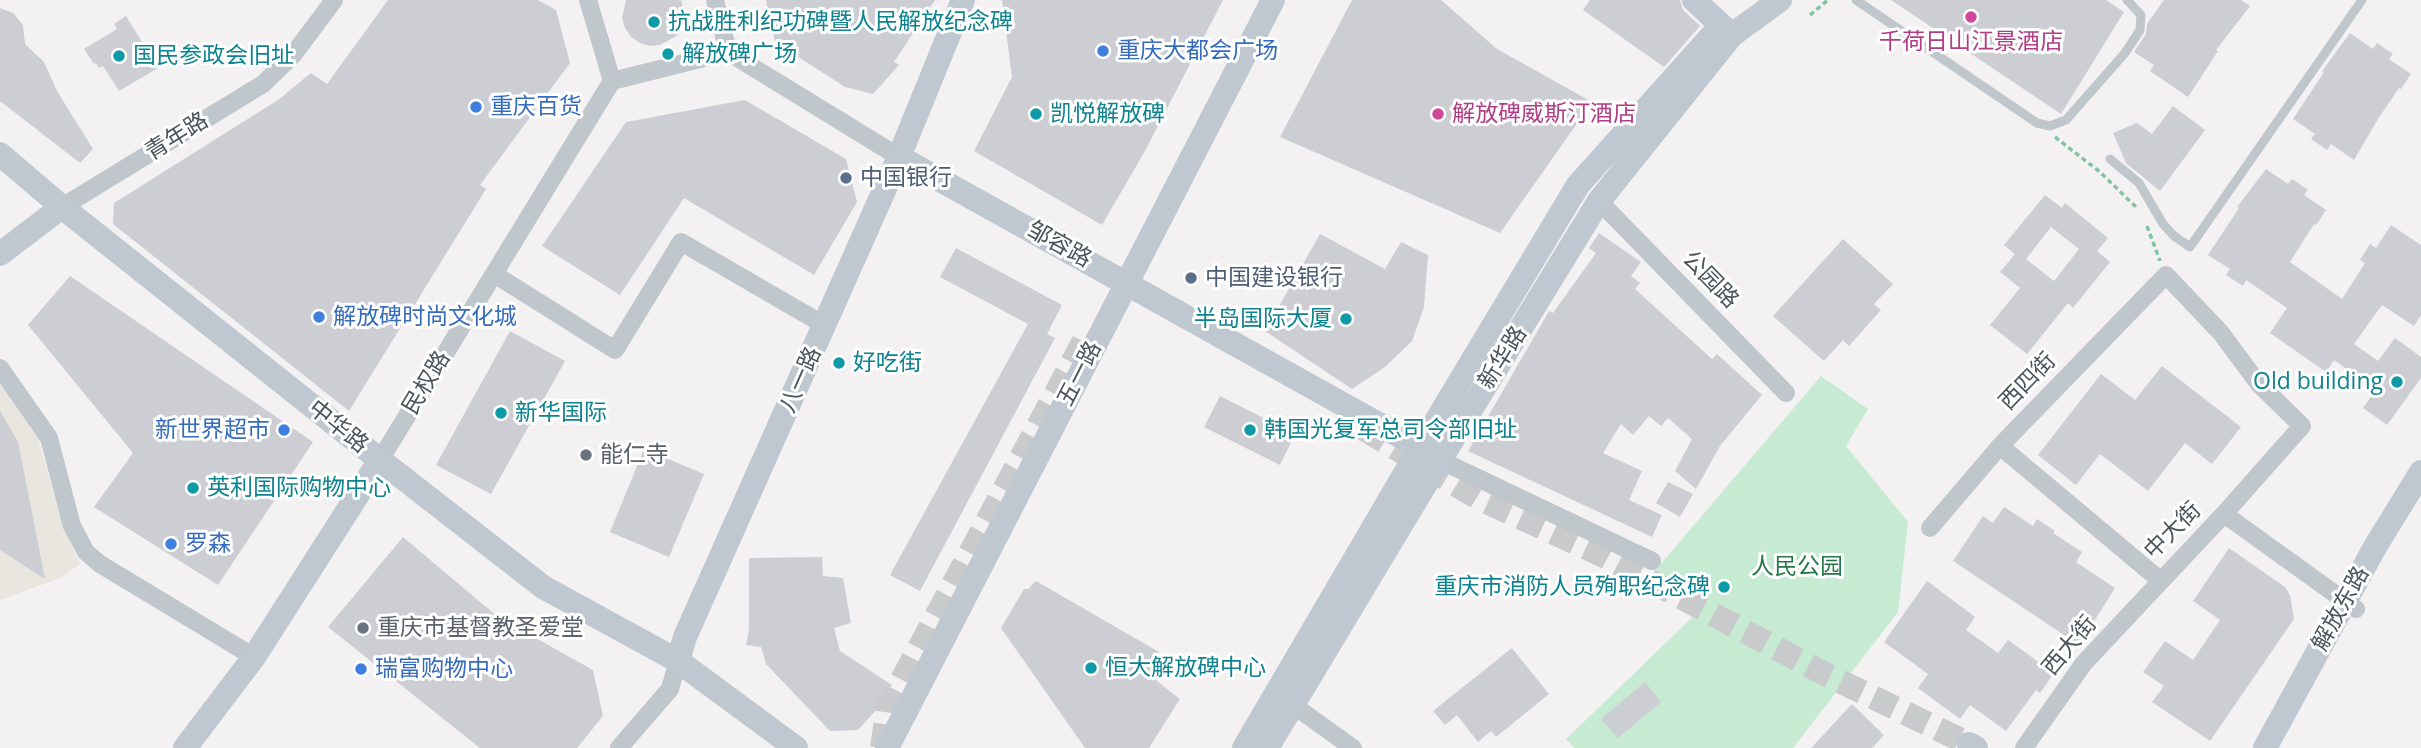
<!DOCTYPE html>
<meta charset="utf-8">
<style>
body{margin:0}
canvas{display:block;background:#f3f1f1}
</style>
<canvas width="2421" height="748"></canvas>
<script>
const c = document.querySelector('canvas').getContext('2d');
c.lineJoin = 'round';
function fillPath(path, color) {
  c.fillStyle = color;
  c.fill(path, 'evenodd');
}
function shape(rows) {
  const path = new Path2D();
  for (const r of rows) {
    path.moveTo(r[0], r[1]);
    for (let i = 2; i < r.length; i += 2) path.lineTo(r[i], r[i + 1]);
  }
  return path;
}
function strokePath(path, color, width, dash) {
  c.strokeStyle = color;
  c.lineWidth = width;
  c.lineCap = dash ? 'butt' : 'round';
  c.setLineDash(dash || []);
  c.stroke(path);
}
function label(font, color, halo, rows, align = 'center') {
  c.font = font + ' "Open Sans","Noto Sans SC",sans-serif';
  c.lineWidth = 6;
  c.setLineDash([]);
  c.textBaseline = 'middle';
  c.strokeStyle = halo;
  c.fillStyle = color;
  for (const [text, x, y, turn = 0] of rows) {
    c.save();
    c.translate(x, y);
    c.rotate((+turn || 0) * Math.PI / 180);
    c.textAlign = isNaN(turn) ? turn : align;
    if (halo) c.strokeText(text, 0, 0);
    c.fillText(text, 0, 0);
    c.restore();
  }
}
fillPath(shape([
 [0,385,38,439,63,526,80,564,60,578,0,600]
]), '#e9e6df');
fillPath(shape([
 [1821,376,1868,409,1846,446,1908,522,1898,612,1793,748,1574,748,1566,739,1700,610,1654,572]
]), '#c6ead2');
fillPath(shape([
 [388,0,538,0,556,10,570,63,480,185,486,189,349,411,113,224,114,203,278,100,311,73,327,84],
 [626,0,681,0,685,16,683,26,678,35,660,45,650,46,640,43,631,37,625,28,622,18],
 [766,0,935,0,894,62,899,65,873,94,845,87,775,42],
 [1002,0,1223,0,1145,151,1102,225,974,151,1012,77],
 [1352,0,1441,0,1497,49,1592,102,1500,233,1280,137],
 [1590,0,1680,0,1683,10,1700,26,1664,67,1583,10],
 [1891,0,2106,0,2124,12,2061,114],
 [2164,0,2241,0,2250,6,2216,50,2218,51,2188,97,2150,71,2154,65,2134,52,2146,34,2147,24],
 [0,8,13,13,23,25,25,44,44,62,57,91,93,149,80,163,0,101],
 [126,16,158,68,119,91,103,66,99,68,96,63,94,64,84,49,117,29,114,24],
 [2350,33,2373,49,2377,43,2393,54,2389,59,2411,74,2401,89,2399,88,2378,119,2354,160,2331,144,2327,150,2311,139,2315,134,2293,119,2324,72,2322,71],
 [745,100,846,159,857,202,814,275,684,198,620,295,542,246,626,122],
 [2173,106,2205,130,2160,191,2126,163,2113,133,2137,123,2152,134],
 [2266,169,2288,184,2292,179,2308,190,2304,195,2326,210,2316,225,2314,224,2290,262,2342,299,2365,263,2360,260,2370,244,2376,248,2391,225,2421,245,2421,315,2414,326,2382,305,2354,344,2378,361,2395,338,2421,357,2421,378,2387,425,2363,408,2376,390,2334,360,2326,372,2270,333,2287,308,2246,280,2243,286,2226,275,2230,269,2208,255,2239,208,2237,207],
 [2045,195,2062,208,2065,203,2108,238,2097,251,2110,262,2073,308,2068,303,2027,354,1990,325,2020,288,2000,272,2015,254,2004,245],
 [2051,227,2079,249,2054,281,2026,259],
 [1599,233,1641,262,1631,276,1640,283,1635,289,1712,359,1717,354,1762,395,1720,446,1696,489,1675,471,1692,439,1668,418,1661,426,1649,416,1633,435,1621,424,1603,453,1642,471,1629,500,1662,515,1652,537,1468,451,1549,311,1553,313,1596,253,1589,248],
 [1320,234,1385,269,1401,242,1428,255,1424,307,1412,341,1385,367,1352,389,1265,331],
 [1843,239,1893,284,1874,304,1881,310,1849,346,1843,340,1824,361,1773,316],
 [956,248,1062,305,1047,334,1055,338,920,591,890,575,1028,324,940,277],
 [70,276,313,442,218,585,94,507,133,453,28,325],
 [510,331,565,361,491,494,436,465],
 [2162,366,2241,427,2212,464,2185,443,2148,491,2100,454,2076,485,2038,455,2101,374,2135,400],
 [1220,396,1295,434,1280,465,1204,427],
 [0,411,18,442,45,579,0,550],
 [644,449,704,474,669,557,610,532],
 [1668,482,1693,494,1680,517,1656,503],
 [2004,507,2033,526,2037,519,2055,531,2053,533,2082,552,2076,562,2115,588,2079,645,1953,561,1983,516,1993,523],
 [403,537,498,617,593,670,603,716,577,748,480,748,328,627],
 [2229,548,2285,587,2290,595,2294,619,2210,741,2152,702,2164,686,2143,672,2165,641,2193,660,2220,620,2193,601],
 [822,557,823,576,843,578,851,623,834,628,840,651,892,685,877,709,858,730,830,731,766,664,761,647,746,645,749,629,749,558],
 [1036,581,1159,652,1151,673,1157,681,1180,699,1149,748,1085,748,1001,628,1024,589,1028,589],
 [1927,581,1975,617,1966,630,1998,653,2008,640,2054,673,2040,693,2036,690,2006,731,1970,705,1960,719,1918,688,1928,674,1884,642],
 [1512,648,1549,694,1496,737,1491,731,1478,742,1457,715,1445,725,1433,711],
 [1645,682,1661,702,1618,738,1601,719],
 [1852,704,1884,735,1872,748,1811,748]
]), '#ccced3');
strokePath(shape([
 [1364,429,1478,498,1600,554,1823,673,1969,744],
 [882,748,888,706,1086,337]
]), '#c9cacc', 24, [24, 12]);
strokePath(shape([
 [1810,15,1828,0],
 [2055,137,2100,172,2137,208],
 [2147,226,2160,261]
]), '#82c4a0', 3.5, [5, 3.5]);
strokePath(shape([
 [1856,0,2037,123,2050,126,2066,120,2125,53,2140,30,2141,15,2127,0],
 [2110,159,2139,183,2163,224,2174,236,2190,247,2362,0]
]), '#bfc6cc', 9);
strokePath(shape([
 [715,0,728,52,899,157],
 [612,81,728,52],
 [1599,201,1786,393],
 [62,207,263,84,293,55,334,0],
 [494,274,615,350,681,242,826,326],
 [0,368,49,438,72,526,86,552,100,564,254,657],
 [2000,446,2161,581,2224,514,2356,609],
 [380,460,612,81,588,0],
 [1440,460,1652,561],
 [1930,528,2000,446,2166,275,2221,333,2258,383,2302,426,2224,514],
 [1293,705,1353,748],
 [619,748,670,689,678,661],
 [2024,748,2084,663,2161,581]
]), '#bfc6cc', 18);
strokePath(shape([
 [1694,0,1732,35],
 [0,154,62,207,380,460,543,587,678,661,796,748],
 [899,157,1434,455],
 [0,254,62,207],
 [678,661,685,637,899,157,963,0],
 [1969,744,1976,748],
 [185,748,254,657,380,460],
 [887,748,1273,0],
 [1244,748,1421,446,1578,185,1716,31],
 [1267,748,1440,460,1599,201,1732,35,1780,0],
 [2265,748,2375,547,2421,472]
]), '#bfc8d0', 24);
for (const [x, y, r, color] of [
 [1971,17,7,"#d1479c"],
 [654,22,7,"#0f9aa8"],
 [1103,51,7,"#3f7fe0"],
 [668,54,7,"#0f9aa8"],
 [119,56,7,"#0f9aa8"],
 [476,107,7,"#3f7fe0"],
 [1036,114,7,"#0f9aa8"],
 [1438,114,7,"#d1479c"],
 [846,178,7,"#5c6f8a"],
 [1191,278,7,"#5c6f8a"],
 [319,317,7,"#3f7fe0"],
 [1346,319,7,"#0f9aa8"],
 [839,363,7,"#0f9aa8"],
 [2397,382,7,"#0f9aa8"],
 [501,413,7,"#0f9aa8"],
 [284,430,7,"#3f7fe0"],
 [1250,430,7,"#0f9aa8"],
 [586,455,7,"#6b7280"],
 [193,488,7,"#0f9aa8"],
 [171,544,7,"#3f7fe0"],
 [1724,587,7,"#0f9aa8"],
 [363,628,7,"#6b7280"],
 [1091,668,7,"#0f9aa8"],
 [361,669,7,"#3f7fe0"]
]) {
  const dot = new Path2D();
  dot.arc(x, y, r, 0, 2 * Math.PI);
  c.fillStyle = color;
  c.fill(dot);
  strokePath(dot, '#fff', 2.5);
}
label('23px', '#0d838f', '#fff', [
 ["抗战胜利纪功碑暨人民解放纪念碑",668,22],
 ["解放碑广场",682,54],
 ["国民参政会旧址",133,56],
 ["凯悦解放碑",1050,114],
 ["半岛国际大厦",1332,319,"right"],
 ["好吃街",853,363],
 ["Old building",2383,382,"right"],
 ["新华国际",515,413],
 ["韩国光复军总司令部旧址",1264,430],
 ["英利国际购物中心",207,488],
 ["重庆市消防人员殉职纪念碑",1710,587,"right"],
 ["恒大解放碑中心",1105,668]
], 'left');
label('23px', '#b23c85', '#fff', [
 ["千荷日山江景酒店",1971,42],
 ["解放碑威斯汀酒店",1452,114,"left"]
]);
label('23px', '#366cbe', '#fff', [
 ["重庆大都会广场",1117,51],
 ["重庆百货",490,107],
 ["解放碑时尚文化城",333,317],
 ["新世界超市",270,430,"right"],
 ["罗森",185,544],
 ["瑞富购物中心",375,669]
], 'left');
label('23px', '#4b555c', '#fff', [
 ["青年路",177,137,-32],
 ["邹容路",1059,245,29],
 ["公园路",1710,280,46],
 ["新华路",1503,358,-58],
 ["五一路",1080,374,-63],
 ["八一路",801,380,-66],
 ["西四街",2028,382,-46],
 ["民权路",427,383,-59],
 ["中华路",338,427,39],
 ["中大街",2173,531,-45],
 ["解放东路",2341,609,-61],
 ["西大街",2070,646,-50]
]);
label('23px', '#4e5e75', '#fff', [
 ["中国银行",860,178],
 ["中国建设银行",1205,278]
], 'left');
label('23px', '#5b616d', '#fff', [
 ["能仁寺",600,455],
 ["重庆市基督教圣爱堂",377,628]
], 'left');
label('23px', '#247648', '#fff', [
 ["人民公园",1797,567]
]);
</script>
